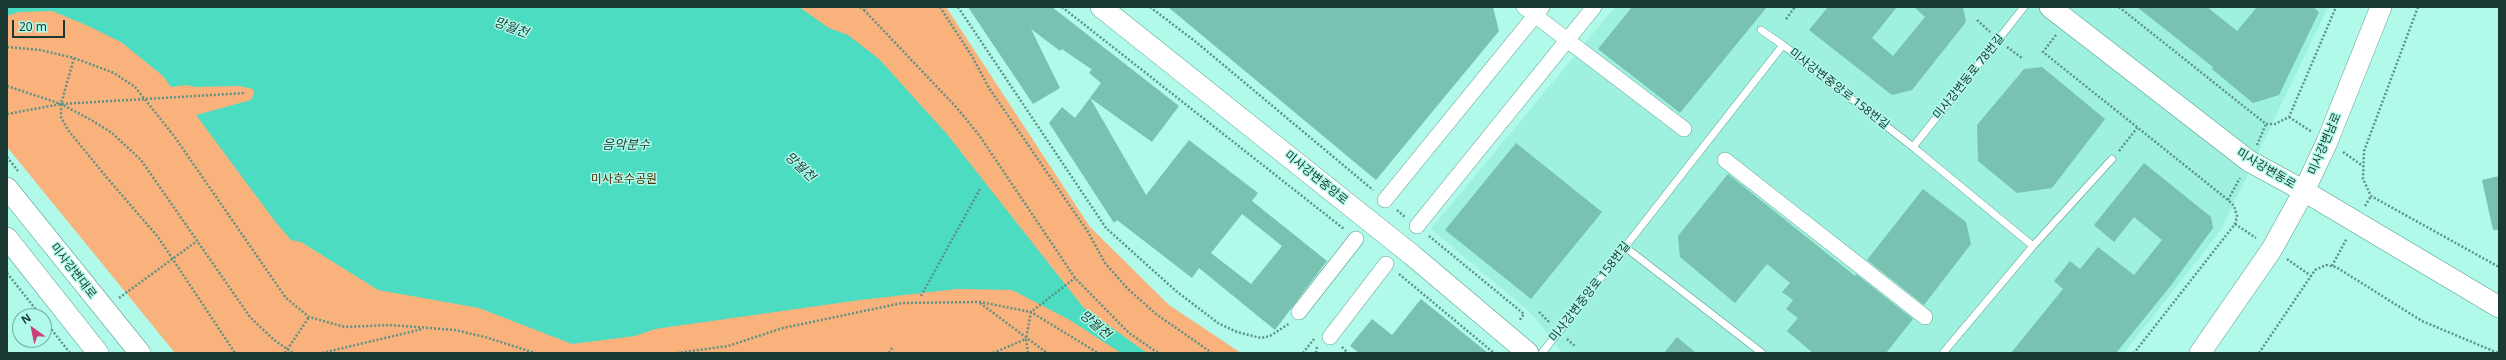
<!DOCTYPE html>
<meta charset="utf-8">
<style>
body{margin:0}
#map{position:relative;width:2506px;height:360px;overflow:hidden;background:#b1fae9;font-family:"Noto Sans",sans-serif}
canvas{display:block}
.frame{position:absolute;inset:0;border:8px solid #1b3a33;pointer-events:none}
.north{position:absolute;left:12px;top:308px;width:40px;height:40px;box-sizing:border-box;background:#b1fae9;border:1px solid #75ada0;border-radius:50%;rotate:327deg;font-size:11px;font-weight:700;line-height:16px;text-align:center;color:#1b3a33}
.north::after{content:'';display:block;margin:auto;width:14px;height:18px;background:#c9407b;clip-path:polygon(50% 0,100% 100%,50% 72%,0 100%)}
.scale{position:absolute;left:12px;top:20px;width:53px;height:18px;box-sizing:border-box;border:2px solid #1b3a33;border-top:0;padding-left:5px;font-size:12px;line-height:14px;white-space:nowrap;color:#1b3a33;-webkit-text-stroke:3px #b1fae9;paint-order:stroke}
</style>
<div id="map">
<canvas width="2506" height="360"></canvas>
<div class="frame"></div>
<div class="north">N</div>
<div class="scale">20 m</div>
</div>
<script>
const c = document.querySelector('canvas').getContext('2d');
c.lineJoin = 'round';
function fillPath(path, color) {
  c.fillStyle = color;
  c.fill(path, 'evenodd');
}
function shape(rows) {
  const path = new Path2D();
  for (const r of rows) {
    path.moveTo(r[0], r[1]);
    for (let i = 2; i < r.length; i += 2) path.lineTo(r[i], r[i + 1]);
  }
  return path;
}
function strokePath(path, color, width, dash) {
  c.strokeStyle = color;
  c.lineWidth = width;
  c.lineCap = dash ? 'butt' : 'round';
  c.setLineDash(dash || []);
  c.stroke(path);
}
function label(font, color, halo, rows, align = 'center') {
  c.font = font + ' "Noto Sans","Noto Sans KR",sans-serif';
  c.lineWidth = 3;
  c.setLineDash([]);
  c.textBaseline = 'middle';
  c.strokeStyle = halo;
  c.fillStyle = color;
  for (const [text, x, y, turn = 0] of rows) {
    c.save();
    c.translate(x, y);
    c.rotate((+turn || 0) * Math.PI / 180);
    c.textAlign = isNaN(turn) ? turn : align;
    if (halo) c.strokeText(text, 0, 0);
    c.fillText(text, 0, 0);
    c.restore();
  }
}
fillPath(shape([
 [1615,7,2328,7,2221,230,2124,353,1562,353,1531,313,1431,229]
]), '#9df1de');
fillPath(shape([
 [7,7,946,7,1090,227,1169,305,1241,353,175,353,7,147]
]), '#f9b27c');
fillPath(shape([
 [7,7,799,7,829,28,848,35,879,59,946,133,1083,307,1147,353,1121,353,1068,319,1012,290,957,289,860,300,655,329,635,336,572,344,479,308,378,290,301,242,291,240,274,220,196,115,251,100,254,93,253,89,239,86,196,87,186,85,171,87,163,76,121,42,86,25,52,11,19,12,7,16]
]), '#4bdcc1');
fillPath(shape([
 [968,7,1052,7,1179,106,1152,142,1090,98,1146,195,1189,140,1258,193,1252,201,1327,261,1275,330,1199,268,1192,278,1117,220,1114,223,1049,123,1062,107,1075,118,1101,83,1089,73,1093,67,1091,69,1062,49,1060,51,1031,29,1060,88,1033,104],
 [1242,214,1282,246,1251,284,1211,253],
 [1168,7,1493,7,1499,31,1376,180],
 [1632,7,1767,7,1680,113,1598,49],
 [1828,7,1897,7,1872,38,1893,56,1925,17,1914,7,1963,7,1966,22,1912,90,1892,95,1809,30],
 [2137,7,2207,7,2237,31,2257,7,2313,7,2319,12,2279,95,2253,103,2212,69,2213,67],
 [2042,67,2105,119,2052,188,2017,193,1978,161,1977,125,2024,69],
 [1516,143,1602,212,1531,299,1445,230],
 [2144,163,2211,217,2213,228,2169,288,2116,353,2011,353,2063,289,2054,281,2070,261,2080,269,2098,247,2134,275,2162,240,2134,217,2114,242,2094,225],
 [1728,174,1855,276,1856,274,1913,319,1886,353,1813,353,1787,331,1798,318,1786,309,1793,300,1782,292,1790,283,1767,264,1735,303,1680,257,1678,236],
 [2499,176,2499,230,2493,230,2482,180],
 [1923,189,1966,222,1971,244,1924,305,1867,260],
 [1421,299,1488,353,1359,353,1350,346,1372,319,1392,335],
 [1677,337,1696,353,1664,353]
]), '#79c1b1');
const lane = shape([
 [1761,30,1783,45],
 [1913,147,2024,7],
 [2033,246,2112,159],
 [1625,247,1762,353],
 [1542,353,1783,45,1913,147,2033,246,1943,353]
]);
const street = shape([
 [1524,7,1684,129],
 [1725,160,1925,317],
 [1385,200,1542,7],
 [1417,226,1594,7],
 [1299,312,1356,239],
 [1330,337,1386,264]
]);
const secondary = shape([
 [1101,7,1412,255,1528,353],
 [2050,7,2249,161,2304,191,2499,307],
 [7,188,140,353],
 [7,238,98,353],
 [2200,353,2272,249,2304,191,2327,142,2381,7]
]);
strokePath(lane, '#559d8d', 8);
strokePath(street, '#559d8d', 16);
strokePath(secondary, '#559d8d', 22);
strokePath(shape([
 [860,7,864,10,867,7],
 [940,7,973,58,989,88,1088,232,1105,263,1127,288,1156,314,1212,353],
 [958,7,1106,228,1176,291,1218,323,1237,332,1261,338,1270,336,1290,323],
 [1062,7,1344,229],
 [1150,7,1196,42,1373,190],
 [2119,7,2266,124,2275,124,2289,117,2336,7],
 [2418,7,2364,151,2363,179,2371,196,2499,267],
 [864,10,957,108,979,135,1075,278,1129,333,1158,353],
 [1786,19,1795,7],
 [1977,20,1990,32],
 [2056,35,2043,52,2228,200,2234,206,2237,216,2235,224,2134,353],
 [7,47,40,50,74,58,114,73,135,87,174,136,286,298,309,317,345,327,390,325,455,330,485,337,535,353],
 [2007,47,2022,58],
 [74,58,61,104,61,117,68,130,108,179,158,237,235,353],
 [7,86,61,104,93,121,112,133,141,160,250,317,274,340,293,353],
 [7,114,61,104,246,93],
 [2289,117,2312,132],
 [2257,145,2266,124],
 [2119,151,2137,128],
 [2343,152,2363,166],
 [7,157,18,171],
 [2228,200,2240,178],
 [2365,206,2371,196],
 [1397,210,1405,217],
 [2235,224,2256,238],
 [1429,236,1524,314,1519,321],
 [2287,259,2311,276],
 [2332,266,2347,238],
 [7,273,41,316],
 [1399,274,1494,353],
 [921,296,980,189],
 [119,298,197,241],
 [980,303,1047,353],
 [1539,312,1550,323],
 [44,320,70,353],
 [1567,339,1576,347],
 [1342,347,1348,353],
 [285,353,309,317],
 [322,353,423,329],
 [677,353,728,346,783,328,902,303,980,302,1031,312,1098,353],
 [889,353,892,348],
 [993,353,1026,339],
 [1028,353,1026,339,1031,312,1075,278],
 [1303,353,1314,339],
 [1316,353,1317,346],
 [2259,353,2311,276,2315,270,2326,265,2336,267,2422,321,2498,353]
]), '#5f9186', 2.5, [2, 2]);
strokePath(lane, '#fff', 7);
strokePath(street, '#fff', 15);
strokePath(secondary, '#fff', 21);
label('12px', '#1b3a33', '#b1fae9', [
 ["미사강변동로 78번길",1969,77,-51],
 ["미사강변중앙로 158번길",1839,89,38],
 ["미사강변남로",2325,144,-67],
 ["미사강변동로",2266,169,31],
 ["미사강변중앙로",1316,178,39],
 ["미사강변대로",73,271,52],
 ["미사강변중앙로 158번길",1590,292,-52]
]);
label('12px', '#542c06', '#b1fae9', [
 ["미사호수공원",624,180]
]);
label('italic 13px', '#1c3a34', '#b1fae9', [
 ["망월천",511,28,20],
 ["음악분수",626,145],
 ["망월천",800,167,43],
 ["망월천",1095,325,40]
]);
</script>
